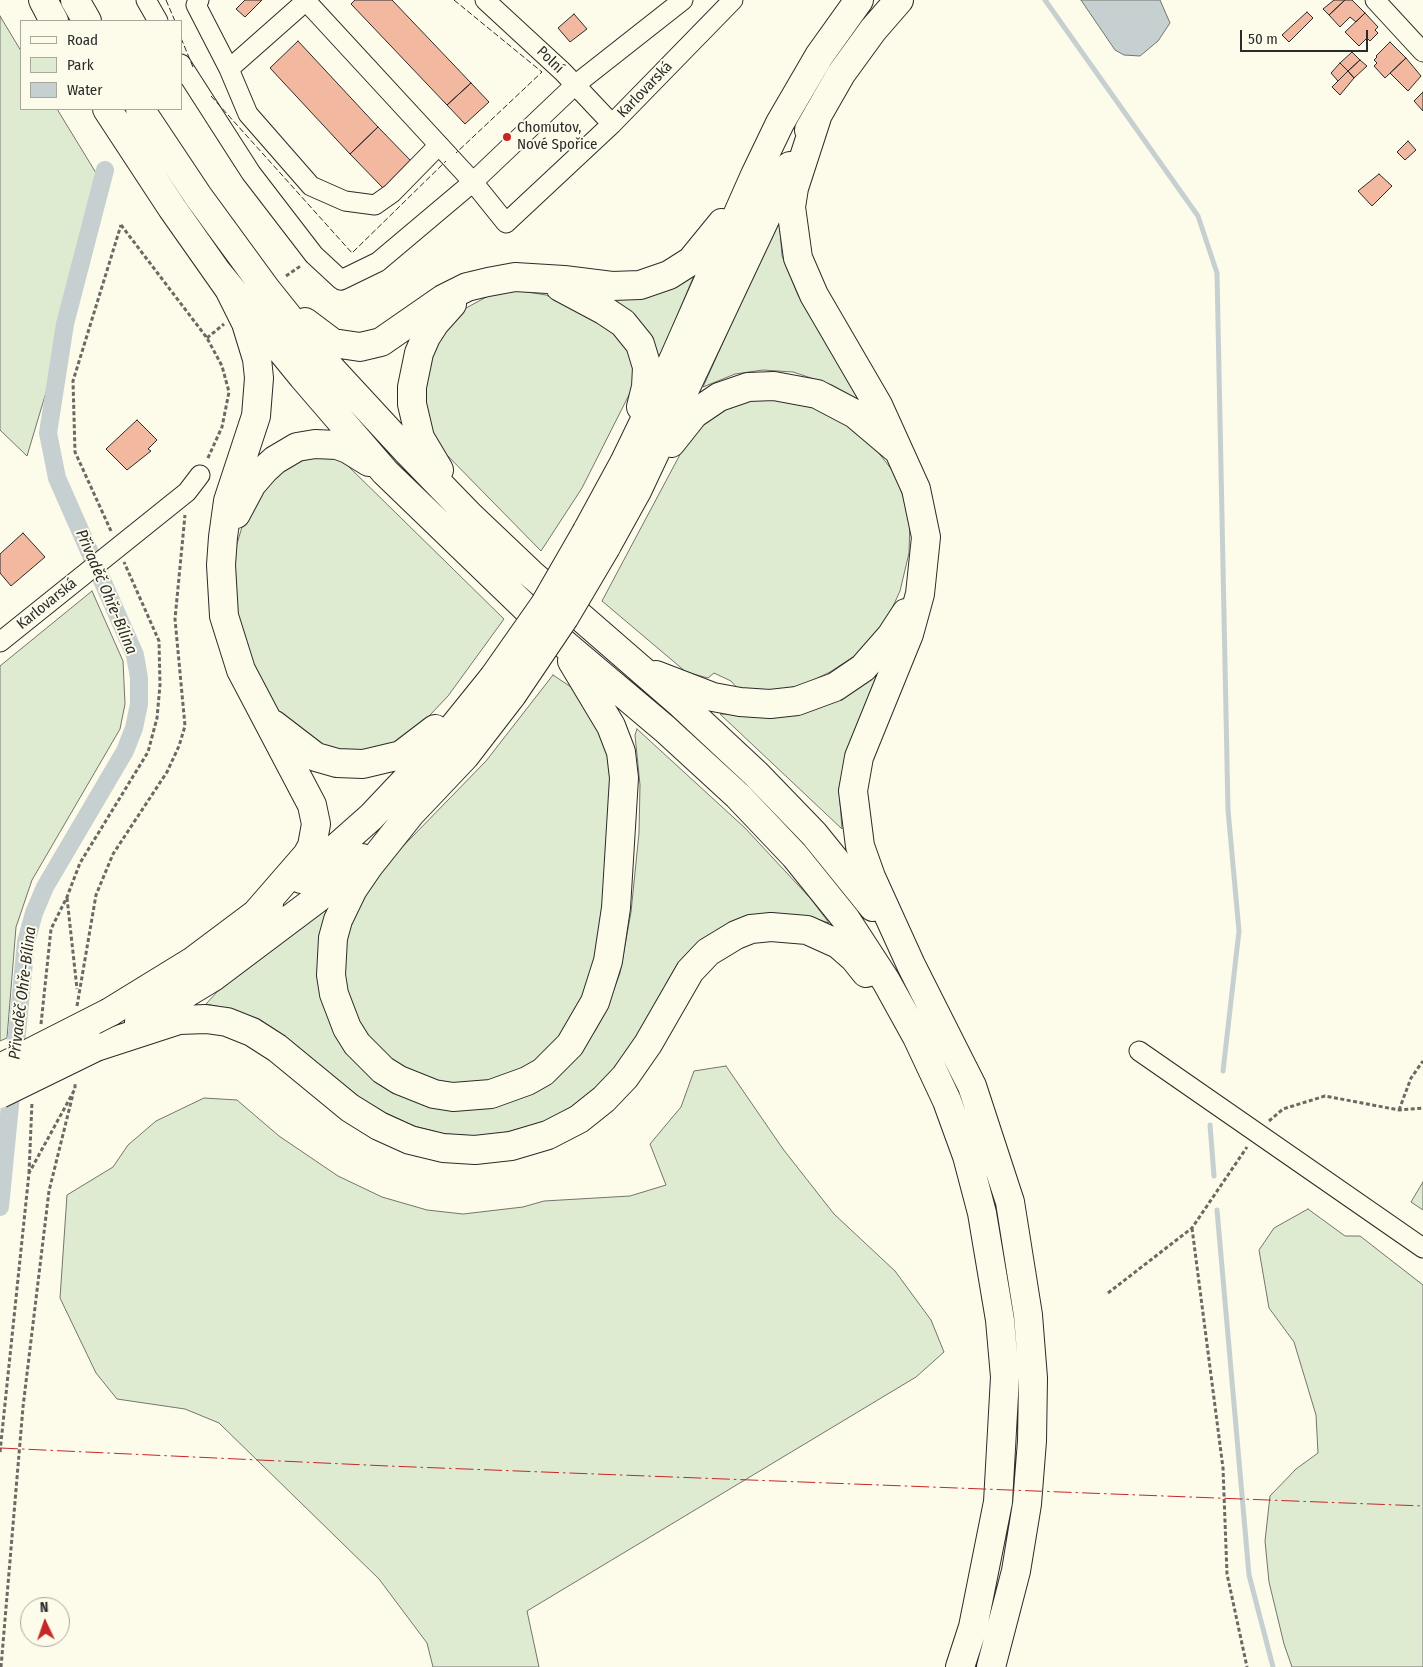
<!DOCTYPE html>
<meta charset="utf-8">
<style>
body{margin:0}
#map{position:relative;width:1423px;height:1667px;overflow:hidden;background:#fdfbea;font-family:"Fira Sans Condensed",sans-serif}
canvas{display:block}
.legend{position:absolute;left:20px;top:20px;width:162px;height:90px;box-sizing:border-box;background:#fdfbea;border:1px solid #a9a89e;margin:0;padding:6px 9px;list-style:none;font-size:15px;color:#2b2b2b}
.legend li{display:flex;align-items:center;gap:10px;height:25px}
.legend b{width:25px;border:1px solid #a9a89e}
.north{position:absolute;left:20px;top:1597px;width:50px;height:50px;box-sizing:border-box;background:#fdfbea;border:1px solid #a9a89e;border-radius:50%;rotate:357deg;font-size:14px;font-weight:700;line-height:20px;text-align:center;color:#2b2b2b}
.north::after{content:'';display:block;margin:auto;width:18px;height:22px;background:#c62828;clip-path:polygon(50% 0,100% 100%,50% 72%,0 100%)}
.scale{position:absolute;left:1240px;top:30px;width:128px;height:22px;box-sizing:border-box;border:2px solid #2b2b2b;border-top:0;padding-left:6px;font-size:15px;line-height:18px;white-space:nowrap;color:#2b2b2b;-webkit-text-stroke:4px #fdfbea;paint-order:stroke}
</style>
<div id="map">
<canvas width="1423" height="1667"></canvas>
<ul class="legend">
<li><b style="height:6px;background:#fdfbea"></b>Road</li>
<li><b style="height:14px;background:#deebd1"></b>Park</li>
<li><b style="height:14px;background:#c7d0d0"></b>Water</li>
</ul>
<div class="north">N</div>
<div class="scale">50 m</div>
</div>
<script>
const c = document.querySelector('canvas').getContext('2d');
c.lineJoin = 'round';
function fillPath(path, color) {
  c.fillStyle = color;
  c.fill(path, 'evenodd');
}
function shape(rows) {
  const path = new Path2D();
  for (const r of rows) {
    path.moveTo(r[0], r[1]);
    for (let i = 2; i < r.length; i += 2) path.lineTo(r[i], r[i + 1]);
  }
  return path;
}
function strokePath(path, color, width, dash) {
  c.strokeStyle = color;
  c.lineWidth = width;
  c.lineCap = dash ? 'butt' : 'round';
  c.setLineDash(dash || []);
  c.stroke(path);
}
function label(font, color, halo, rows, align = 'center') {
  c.font = font + ' "Fira Sans Condensed",sans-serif';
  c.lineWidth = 4;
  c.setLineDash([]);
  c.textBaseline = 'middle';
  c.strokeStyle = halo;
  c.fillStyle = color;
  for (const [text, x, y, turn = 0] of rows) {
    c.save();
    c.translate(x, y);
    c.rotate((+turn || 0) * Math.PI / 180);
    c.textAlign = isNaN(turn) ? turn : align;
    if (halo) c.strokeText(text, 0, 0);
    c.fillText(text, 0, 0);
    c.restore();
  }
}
const green = shape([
 [0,16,21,51,21,109,57,109,104,186,67,322,27,456,0,430,0,16],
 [779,217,782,256,798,295,860,400,832,385,793,372,763,370,735,374,703,387,779,217],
 [698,266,658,361,656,350,644,327,626,310,599,294,698,266],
 [515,290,546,295,581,310,615,333,629,350,635,368,634,385,582,488,541,551,439,447,432,433,425,403,427,372,437,343,455,319,466,308,492,294,515,290],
 [750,397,813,404,849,423,874,447,896,475,910,518,909,553,900,591,884,626,853,657,830,672,805,684,778,691,738,689,731,681,714,673,708,678,686,672,602,601,692,432,712,413,750,397],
 [335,457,346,464,504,619,448,696,413,733,396,745,362,753,321,746,275,711,261,688,236,614,233,590,236,547,242,527,252,508,274,477,300,458,335,457],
 [92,591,123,661,125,704,120,729,32,880,16,927,7,1038,0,1041,0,666,92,591],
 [881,669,847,755,839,788,842,829,720,714,773,715,881,669],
 [553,675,580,693,602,730,614,778,598,958,572,1024,537,1063,489,1084,437,1084,390,1062,356,1023,341,974,348,924,376,874,486,761,553,675],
 [637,729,745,828,811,899,829,923,810,917,770,913,747,916,730,923,699,941,678,963,636,1037,614,1068,595,1088,571,1107,543,1122,508,1132,475,1136,445,1134,414,1126,386,1113,358,1096,286,1037,259,1019,231,1009,206,1004,217,992,336,902,321,976,413,1098,564,1067,595,1031,605,1013,620,973,631,912,639,833,640,785,635,735,637,729],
 [726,1066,783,1149,834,1214,895,1271,931,1320,944,1352,916,1377,527,1611,539,1667,433,1667,427,1643,379,1579,219,1423,185,1409,117,1399,96,1373,60,1298,67,1195,113,1167,128,1145,156,1121,204,1098,237,1100,279,1136,338,1176,382,1197,427,1210,463,1214,523,1207,544,1201,630,1196,666,1185,650,1144,681,1107,694,1071,726,1066],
 [1423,1182,1423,1210,1411,1202,1423,1182],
 [1308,1209,1345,1236,1360,1236,1423,1285,1423,1667,1292,1667,1284,1644,1269,1582,1265,1541,1270,1496,1296,1469,1318,1453,1316,1415,1294,1342,1269,1308,1259,1250,1274,1228,1308,1209]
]);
fillPath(green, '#deebd1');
strokePath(green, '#74746e', 1);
const water = shape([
 [1081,0,1160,0,1170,23,1158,41,1140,56,1124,55,1115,50,1081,0]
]);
fillPath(water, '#c7d0d0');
strokePath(water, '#74746e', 1);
strokePath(shape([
 [1045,0,1198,216,1217,273,1228,810,1239,931,1223,1071],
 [1210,1125,1214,1176],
 [1217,1210,1249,1575,1273,1667]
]), '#c7d0d0', 5);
strokePath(shape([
 [0,1207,26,942,34,913,45,887,125,751,134,728,139,704,139,678,135,655,57,478,48,433,65,324,105,170]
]), '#c7d0d0', 18);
const building = shape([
 [245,0,262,0,245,17,236,9,245,0],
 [355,0,392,0,471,83,447,105,351,4,355,0],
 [1334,0,1345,0,1329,15,1323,9,1334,0],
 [1345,0,1352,0,1365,13,1356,22,1350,17,1340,27,1329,15,1345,0],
 [1307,12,1313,18,1289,42,1282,35,1307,12],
 [1365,13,1378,27,1375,30,1378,33,1370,41,1367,38,1359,46,1345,32,1365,13],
 [574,14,587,29,570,42,558,28,574,14],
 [298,41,378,127,350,154,270,68,298,41],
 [1390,42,1406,58,1385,78,1374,66,1377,63,1374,60,1377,57,1376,56,1390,42],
 [1352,52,1360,60,1348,71,1340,63,1352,52],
 [1406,58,1421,76,1408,91,1390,73,1406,58],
 [1360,60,1367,66,1354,78,1348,71,1360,60],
 [1340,63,1348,71,1338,81,1331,73,1340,63],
 [1348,71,1354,78,1340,95,1332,87,1348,71],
 [471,83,489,102,465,124,447,105,471,83],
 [1423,92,1423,111,1414,101,1423,92],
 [378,127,411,161,383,188,350,154,378,127],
 [1408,141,1416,150,1405,160,1397,152,1408,141],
 [1379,174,1392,186,1372,206,1358,191,1379,174],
 [137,420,157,440,148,449,151,451,127,470,106,449,137,420],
 [23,533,45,557,11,586,0,573,0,554,23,533]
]);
fillPath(building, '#f2b8a0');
strokePath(building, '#2b2b2b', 1);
const minor = shape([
 [146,0,158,21],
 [199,0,196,5,229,69,306,1,473,182,575,85,683,0],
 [485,0,563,72,612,124],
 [1375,0,1423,52],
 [181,64,251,173,314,255,341,280,378,262,473,182,506,223,612,124,733,0],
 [229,69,248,114,311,186,345,201,375,205,392,193,439,145],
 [0,642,187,492,200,475],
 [1139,1051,1423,1248]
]);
const highway = shape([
 [43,0,54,21],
 [75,0,87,21],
 [107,109,172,208,229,289,246,323,257,359,259,378,256,416,228,501,223,537,221,565,224,616,241,670,312,805,316,824,312,846,307,855,254,916],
 [140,109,198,196,266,289,322,359,407,451,471,517,530,573,682,705,756,774,814,834,873,907],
 [818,114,794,188,791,207,798,258,814,295,878,405,916,489,926,537,920,594,909,634,859,757,853,791,860,846,871,877,911,965,972,1086,1010,1202,1028,1315,1033,1378,1032,1441,1027,1504,1016,1571,991,1667],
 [809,130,841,74,873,30,899,0],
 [218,273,303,377,385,472,556,637,665,729,738,796,795,856,845,918,886,981,917,1037,947,1101,967,1156,982,1213,1000,1320,1005,1377,998,1502,973,1627,960,1667],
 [560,287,605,311,623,323,640,344,647,367,646,387,641,407],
 [305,322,333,343,360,347,381,342,443,299,467,287,488,282,515,277,564,280,612,286,640,285,669,275,691,261,722,223],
 [671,443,694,414,719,397,748,387,774,386,817,394,855,414,894,447],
 [439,470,420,438,412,404,412,387,419,353,426,337,435,323,452,304],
 [236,514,252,484,265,469,275,460,297,447,315,444,337,445,348,449,369,462],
 [587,531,624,463,667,374,755,175,780,123,819,56,859,0],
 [606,547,637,491,790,166],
 [656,675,713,697,740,702,770,704,797,701,835,687,863,668,891,636,906,613],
 [512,695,465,756,411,813,368,867,353,889,338,920,333,938,331,975,334,994,347,1028,357,1044,383,1070,399,1080,434,1094,453,1097,491,1094,527,1081,543,1072,570,1045,595,1002,608,961,616,908,624,778,621,752,611,726,572,661],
 [273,724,316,757,337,763,363,764,401,755,435,729],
 [301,879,371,817,439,745,493,678],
 [110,1012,193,961,269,904],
 [139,1022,213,977,318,898,362,858],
 [96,1047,179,1020,206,1019,227,1022,252,1032,277,1048,350,1108,379,1126,410,1140,443,1148,475,1150,511,1146,548,1135,579,1119,604,1099,625,1077,648,1044,690,971,708,952,736,935,751,929,771,927,807,930,838,944,854,958,866,973]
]);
strokePath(minor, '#2b2b2b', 21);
strokePath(highway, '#2b2b2b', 30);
strokePath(shape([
 [121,225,207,338,222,366,229,392,222,427,207,460],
 [286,276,302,265],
 [207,338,224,324],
 [111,531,75,452,73,381,121,225],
 [67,898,77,989],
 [77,1006,96,895,113,854,167,772,179,746,185,726,175,619,185,515],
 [41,1024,51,929,67,897,80,863,148,752,157,718,160,685,159,641,124,562],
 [1399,1110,1411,1078,1423,1061],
 [1269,1121,1283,1109,1325,1096,1399,1110,1423,1108],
 [29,1173,32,1102],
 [1192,1228,1223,1468,1227,1574,1247,1667],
 [1108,1293,1192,1228,1247,1147],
 [0,1452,29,1173,75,1089,75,1082],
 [1,1667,23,1407,49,1191,73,1094]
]), '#6a6964', 3, [4, 2.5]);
strokePath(minor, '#fdfbea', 19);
strokePath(highway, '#fdfbea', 28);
const highwayBridge = shape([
 [493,678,545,604,587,531],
 [512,695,564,618,606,547],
 [0,1068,110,1012],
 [0,1094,96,1047]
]);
strokePath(highwayBridge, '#2b2b2b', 30, []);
strokePath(highwayBridge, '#fdfbea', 28);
strokePath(shape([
 [166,0,175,21],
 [454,0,542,72,456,153],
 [181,38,193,67],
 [211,96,352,253,446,161]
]), '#2b2b2b', 1, [6, 2.5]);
strokePath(shape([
 [0,1448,388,1466,1423,1506]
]), '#c62828', 1, [18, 4, 2.5, 4]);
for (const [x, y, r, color] of [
 [507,137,5,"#c62828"]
]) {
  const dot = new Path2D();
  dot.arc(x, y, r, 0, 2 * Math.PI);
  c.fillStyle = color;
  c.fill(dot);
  strokePath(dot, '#fdfbea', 2);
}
label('15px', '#2b2b2b', '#fdfbea', [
 ["Polní",550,60,44],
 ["Karlovarská",645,90,-46],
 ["Karlovarská",47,604,-39]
]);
label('15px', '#2b2b2b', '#fdfbea', [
 ["Chomutov,",517,128],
 ["Nové Spořice",517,145]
], 'left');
label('italic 16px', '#2b2b2b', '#fdfbea', [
 ["Přivaděč Ohře-Bílina",106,592,67],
 ["Přivaděč Ohře-Bílina",23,993,-83]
]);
</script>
